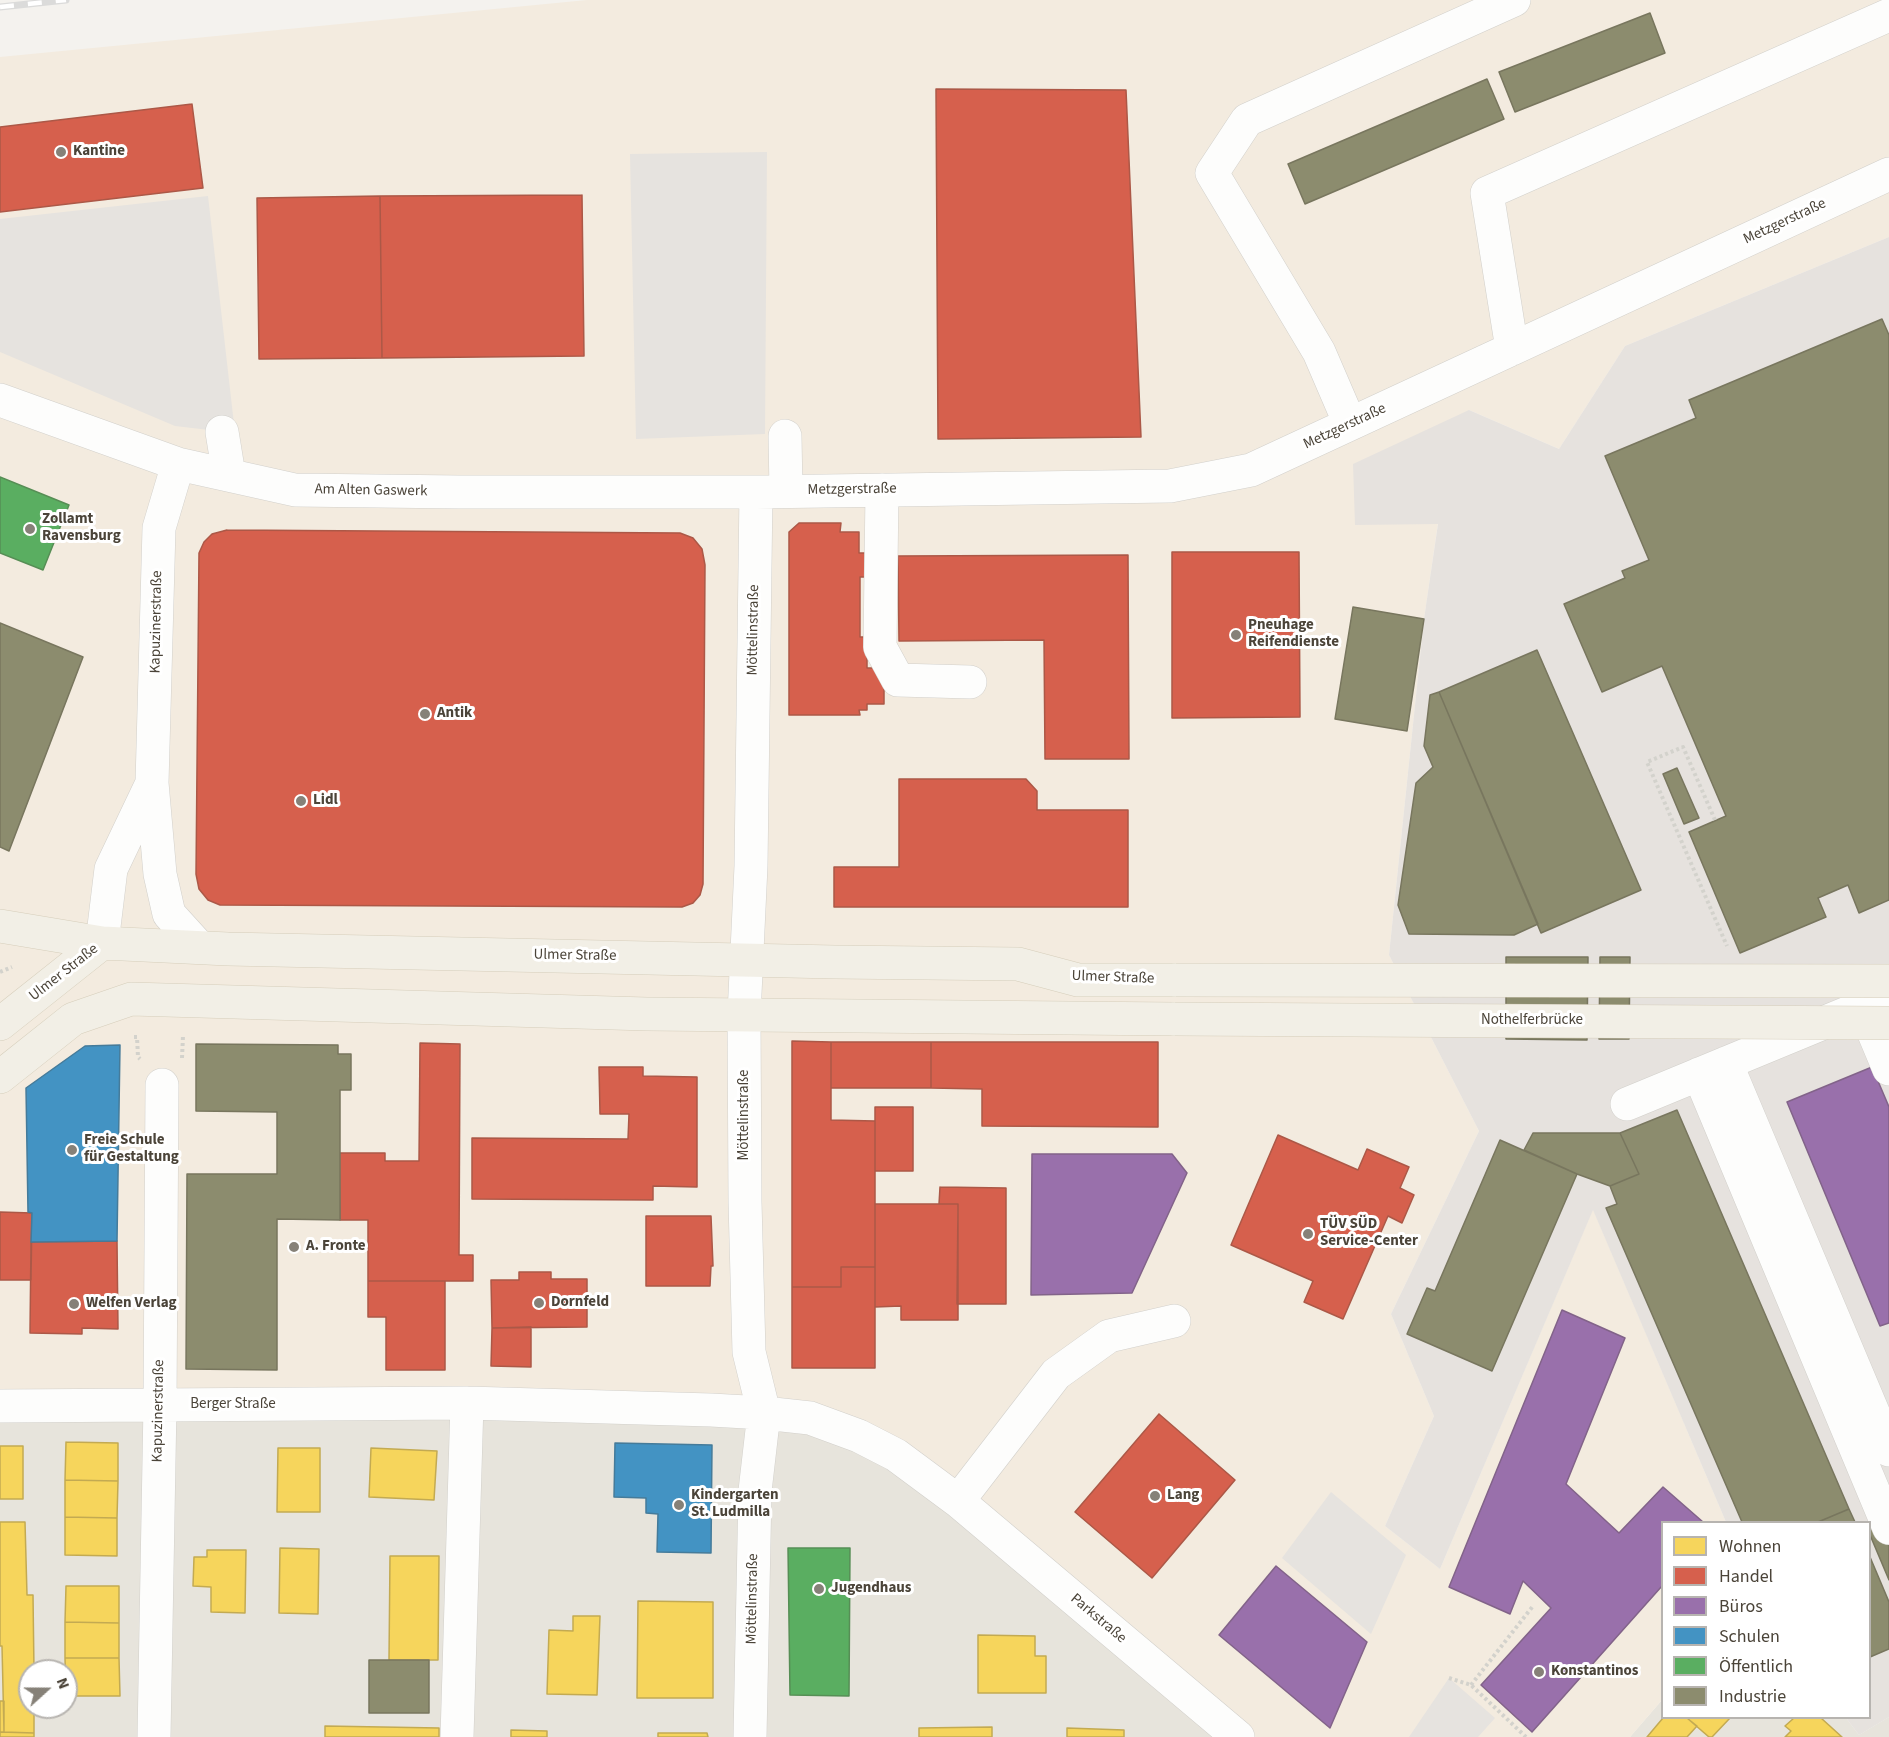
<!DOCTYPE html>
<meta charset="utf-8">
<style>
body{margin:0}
#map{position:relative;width:1889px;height:1737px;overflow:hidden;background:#f4f2ee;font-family:"Source Sans 3",sans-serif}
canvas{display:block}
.legend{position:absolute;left:1661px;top:1521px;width:210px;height:198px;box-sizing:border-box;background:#fff;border:2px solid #b7b4b0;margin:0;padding:8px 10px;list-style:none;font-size:18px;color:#4b4439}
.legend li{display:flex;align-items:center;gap:12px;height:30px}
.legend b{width:30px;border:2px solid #b7b4b0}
.north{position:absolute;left:18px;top:1659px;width:60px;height:60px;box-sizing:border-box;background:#fff;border:2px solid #b7b4b0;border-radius:50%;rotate:69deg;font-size:16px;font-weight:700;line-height:24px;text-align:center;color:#4b4439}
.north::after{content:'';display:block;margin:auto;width:21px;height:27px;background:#868178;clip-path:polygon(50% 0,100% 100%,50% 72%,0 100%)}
</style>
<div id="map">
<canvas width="1889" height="1737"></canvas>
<ul class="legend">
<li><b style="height:16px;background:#f6d55c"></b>Wohnen</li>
<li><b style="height:16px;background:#d6604d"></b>Handel</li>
<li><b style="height:16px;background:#9970ab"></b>Büros</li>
<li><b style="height:16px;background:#4393c3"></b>Schulen</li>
<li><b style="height:16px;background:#5aae61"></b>Öffentlich</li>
<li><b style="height:16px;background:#8c8c6e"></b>Industrie</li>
</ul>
<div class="north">N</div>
</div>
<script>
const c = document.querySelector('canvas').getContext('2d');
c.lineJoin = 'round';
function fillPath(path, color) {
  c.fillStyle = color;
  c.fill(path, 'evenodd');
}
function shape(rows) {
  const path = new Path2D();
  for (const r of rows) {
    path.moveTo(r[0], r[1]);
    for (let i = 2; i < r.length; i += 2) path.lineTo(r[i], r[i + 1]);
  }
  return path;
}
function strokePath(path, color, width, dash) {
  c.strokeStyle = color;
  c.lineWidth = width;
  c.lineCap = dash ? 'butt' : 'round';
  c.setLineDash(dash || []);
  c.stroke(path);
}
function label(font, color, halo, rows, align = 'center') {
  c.font = font + ' "Source Sans 3",sans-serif';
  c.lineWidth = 6;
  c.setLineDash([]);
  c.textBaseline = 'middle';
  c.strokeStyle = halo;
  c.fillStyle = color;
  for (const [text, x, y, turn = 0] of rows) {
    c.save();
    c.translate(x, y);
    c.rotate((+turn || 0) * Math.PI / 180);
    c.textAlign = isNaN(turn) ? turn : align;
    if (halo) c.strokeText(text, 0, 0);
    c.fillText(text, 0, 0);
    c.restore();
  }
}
fillPath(shape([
 [0,1393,768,1406,971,1504,1256,1737,0,1737],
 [30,1671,66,1671,66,1707,30,1707],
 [1662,1700,1662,1718,1846,1718,1859,1735,1889,1717,1889,1737,1630,1737]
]), '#e7e4dc');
fillPath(shape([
 [587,0,1889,0,1889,237,1625,346,1559,449,1469,410,1438,523,1424,619,1389,955,1479,1131,1391,1314,1434,1416,1385,1526,1440,1569,1593,1209,1726,1522,1662,1522,1662,1700,1630,1737,1256,1737,971,1504,866,1433,0,1393,0,57]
]), '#f3ebdf');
fillPath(shape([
 [1889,237,1889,1717,1859,1735,1846,1718,1870,1718,1870,1522,1726,1522,1593,1210,1440,1569,1385,1526,1434,1416,1391,1314,1479,1131,1389,955,1424,619,1438,524,1355,525,1353,464,1469,410,1559,449,1625,346]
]), '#e6e2de');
fillPath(shape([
 [767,152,765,434,636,439,630,154],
 [208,196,235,433,175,426,0,352,0,219],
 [1331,1492,1406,1555,1371,1634,1282,1558],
 [1449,1678,1495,1718,1478,1737,1409,1737]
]), '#e6e3df');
const homes = shape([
 [66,1442,118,1443,118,1481,65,1480,66,1442],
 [0,1446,23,1446,23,1499,0,1499,0,1446],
 [278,1448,320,1448,320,1512,277,1512,278,1448],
 [371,1448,437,1451,434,1500,369,1497,371,1448],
 [65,1480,118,1481,117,1518,65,1517,65,1480],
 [65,1517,117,1518,117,1556,65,1555,65,1517],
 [0,1522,25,1522,27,1595,33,1595,34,1671,30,1671,30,1707,34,1707,34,1733,4,1732,2,1646,0,1646,0,1522],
 [280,1548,319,1549,318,1614,279,1613,280,1548],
 [207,1550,246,1550,245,1613,211,1612,211,1587,193,1586,194,1557,207,1557,207,1550],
 [390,1556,439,1556,438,1660,389,1660,390,1556],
 [66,1586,119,1586,119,1623,65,1622,66,1586],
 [638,1601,713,1602,713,1698,637,1698,638,1601],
 [573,1616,600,1616,597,1695,547,1694,549,1630,573,1631,573,1616],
 [65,1622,119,1623,119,1658,65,1658,65,1622],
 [978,1635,1035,1636,1035,1656,1046,1656,1046,1693,978,1693,978,1635],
 [65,1658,119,1658,120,1696,66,1696,65,1658],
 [0,1701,4,1701,4,1732,0,1732,0,1701],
 [1663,1718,1687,1718,1697,1726,1687,1737,1647,1737,1663,1718],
 [1687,1718,1730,1718,1712,1737,1709,1737,1687,1718],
 [1794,1718,1821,1718,1842,1737,1785,1737,1791,1731,1785,1726,1794,1718],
 [325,1726,439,1728,439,1737,325,1737,325,1726],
 [992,1727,992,1737,919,1737,919,1728,992,1727],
 [1067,1728,1124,1730,1124,1737,1067,1737,1067,1728],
 [511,1730,547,1731,547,1737,511,1737,511,1730],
 [0,1732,34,1733,34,1737,0,1737,0,1732],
 [658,1733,707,1733,708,1737,658,1737,658,1733]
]);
fillPath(homes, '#f6d55c');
strokePath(homes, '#c3aa52', 1.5);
const shops = shape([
 [936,89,1126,90,1141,437,938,439,936,89],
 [192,104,203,188,0,212,0,127,192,104],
 [582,195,584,356,382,358,380,196,582,195],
 [380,196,382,358,259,359,257,198,380,196],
 [799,523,841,523,840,532,859,532,859,553,870,553,870,577,860,577,860,637,867,637,867,668,884,668,884,704,867,704,867,710,859,710,860,715,789,715,789,532,799,523],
 [227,530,680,533,693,538,702,549,705,565,703,884,700,895,693,903,682,907,220,905,208,900,199,889,196,874,199,553,204,542,212,534,227,530],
 [1172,552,1299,552,1300,717,1172,718,1172,552],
 [1128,555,1129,759,1045,759,1044,640,899,641,898,556,1128,555],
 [899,779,1026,779,1037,791,1037,810,1128,810,1128,907,834,907,834,867,899,867,899,779],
 [792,1041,831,1042,831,1120,875,1121,875,1267,841,1267,841,1287,792,1287,792,1041],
 [831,1042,931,1042,931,1088,831,1088,831,1042],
 [931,1042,1158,1042,1158,1127,982,1126,982,1089,931,1088,931,1042],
 [420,1043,460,1044,459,1255,473,1255,473,1281,368,1281,368,1220,340,1220,339,1153,385,1153,385,1161,419,1161,420,1043],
 [599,1067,643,1067,643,1076,697,1077,697,1187,653,1186,653,1200,472,1199,472,1138,628,1139,629,1114,600,1114,599,1067],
 [875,1107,913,1107,913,1171,875,1171,875,1107],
 [1278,1135,1358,1170,1367,1149,1409,1167,1400,1188,1414,1195,1402,1223,1388,1216,1343,1319,1304,1302,1313,1281,1231,1245,1278,1135],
 [940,1187,1006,1188,1006,1304,957,1304,958,1204,939,1204,940,1187],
 [875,1204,958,1204,958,1320,901,1320,901,1306,875,1307,875,1204],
 [0,1212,32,1213,31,1280,0,1280,0,1212],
 [646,1216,711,1216,713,1266,711,1266,710,1286,646,1286,646,1216],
 [117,1241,118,1329,82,1328,82,1334,30,1333,31,1242,117,1241],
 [841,1267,875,1267,875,1368,792,1368,792,1287,841,1287,841,1267],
 [519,1272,551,1272,551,1279,587,1279,587,1327,492,1328,491,1280,519,1280,519,1272],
 [368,1281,445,1281,445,1370,386,1370,386,1317,368,1317,368,1281],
 [531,1327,531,1367,491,1366,492,1328,531,1327],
 [1159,1414,1235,1480,1152,1578,1075,1512,1159,1414]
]);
fillPath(shops, '#d6604d');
strokePath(shops, '#ac5847', 1.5);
const offices = shape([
 [1872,1067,1889,1107,1889,1323,1880,1326,1787,1102,1872,1067],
 [1032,1154,1172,1154,1187,1173,1132,1293,1031,1295,1032,1154],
 [1562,1310,1625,1338,1566,1484,1619,1533,1663,1487,1703,1522,1662,1522,1662,1586,1532,1732,1481,1685,1551,1608,1523,1581,1510,1614,1449,1587,1562,1310],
 [1276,1566,1367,1642,1330,1728,1219,1635,1276,1566]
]);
fillPath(offices, '#9970ab');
strokePath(offices, '#826389', 1.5);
const schools = shape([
 [120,1045,117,1241,31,1242,32,1213,28,1212,26,1088,85,1046,120,1045],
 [615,1443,712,1445,711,1553,657,1552,658,1514,646,1513,646,1498,614,1497,615,1443]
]);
fillPath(schools, '#4393c3');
strokePath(schools, '#457b9a', 1.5);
const public = shape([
 [0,477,69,505,43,570,0,553,0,477],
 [788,1548,850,1548,849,1696,790,1695,788,1548]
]);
fillPath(public, '#5aae61');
strokePath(public, '#568e55', 1.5);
const industry = shape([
 [1650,13,1665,53,1515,112,1499,72,1650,13],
 [1487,79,1504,119,1305,204,1288,164,1487,79],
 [1882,319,1889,335,1889,900,1859,913,1848,885,1818,898,1826,917,1740,953,1689,832,1726,816,1662,666,1602,692,1564,604,1625,578,1622,571,1649,560,1605,456,1696,418,1689,400,1882,319],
 [1353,607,1424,619,1407,731,1335,719,1353,607],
 [0,623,83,657,9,851,0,847,0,623],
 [1537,650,1641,890,1541,933,1439,692,1537,650],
 [1439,692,1538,924,1514,935,1409,934,1398,905,1416,783,1433,767,1424,746,1430,695,1439,692],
 [1677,768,1699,818,1684,824,1663,774,1677,768],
 [1506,957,1588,957,1587,1040,1506,1039,1506,957],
 [1600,957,1630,957,1629,1039,1599,1039,1600,957],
 [196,1044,338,1045,338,1054,351,1054,351,1090,340,1090,340,1220,277,1219,277,1370,186,1369,187,1174,277,1174,277,1112,196,1111,196,1044],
 [1677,1110,1849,1509,1818,1522,1742,1522,1606,1208,1617,1204,1610,1186,1639,1174,1620,1133,1677,1110],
 [1533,1133,1620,1133,1639,1174,1610,1186,1577,1174,1524,1150,1533,1133],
 [1500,1140,1577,1174,1492,1371,1407,1334,1427,1288,1435,1291,1500,1140],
 [1849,1509,1855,1522,1818,1522,1849,1509],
 [1889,1515,1889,1580,1870,1535,1870,1523,1889,1515],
 [1870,1557,1889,1602,1889,1649,1870,1657,1870,1557],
 [369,1660,429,1660,429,1713,369,1713,369,1660]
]);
fillPath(industry, '#8c8c6e');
strokePath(industry, '#78765e', 1.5);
const minor = shape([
 [1512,349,1487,193,1889,15],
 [0,400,178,464,295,490,459,492,756,492,1170,486,1251,470,1889,174],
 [1350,424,1319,352,1212,173,1247,120,1514,0],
 [222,432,229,475],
 [785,436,786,491],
 [178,464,159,528,152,783,160,874,169,914,199,947],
 [882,490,880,647,898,680,970,682],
 [102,943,111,869,152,783],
 [1863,1007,1889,1069],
 [1726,1063,1889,1450],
 [1699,1074,1889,1528],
 [1627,1104,1874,1002,1889,1002],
 [0,1406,467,1403,711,1410,764,1413,810,1418,859,1436,896,1455,958,1501,1238,1737],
 [958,1501,1056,1374,1109,1336,1174,1321],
 [154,1737,160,1405,162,1085],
 [457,1737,467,1403],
 [750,1737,755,1491,764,1413,749,1352,745,1202,744,1015,751,866,756,492]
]);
const major = shape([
 [0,926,102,943,228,949,835,962,1018,964,1078,980,1176,980],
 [0,1024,102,943],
 [0,1077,73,1019,131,999,647,1014,1175,1019]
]);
strokePath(minor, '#d2d0cb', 34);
strokePath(major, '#d6cebb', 34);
strokePath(shape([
 [1715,820,1683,747,1647,762,1727,946],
 [0,972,12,967],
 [134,1037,137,1037,138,1057,140,1059],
 [182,1058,183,1036],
 [1449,1678,1471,1685,1526,1737],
 [1471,1685,1533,1606]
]), '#d3d2cc', 4, [3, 3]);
strokePath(minor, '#fdfdfc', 33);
strokePath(major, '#f2efe6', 33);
const rail = shape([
 [0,7,66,0]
]);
strokePath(rail, '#dbdbda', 7);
strokePath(rail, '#fff', 4.5, [14]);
const majorBridge = shape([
 [1176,980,1889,981],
 [1175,1019,1889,1023]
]);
strokePath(majorBridge, '#d6cebb', 34, []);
strokePath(majorBridge, '#f2efe6', 33);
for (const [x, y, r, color] of [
 [61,152,6,"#868178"],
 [30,529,6,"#868178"],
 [1236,635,6,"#868178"],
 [425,714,6,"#868178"],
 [301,801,6,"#868178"],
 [72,1150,6,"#868178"],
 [1308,1234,6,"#868178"],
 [294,1247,6,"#868178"],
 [539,1303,6,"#868178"],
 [74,1304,6,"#868178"],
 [1155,1496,6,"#868178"],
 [679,1505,6,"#868178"],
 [819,1589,6,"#868178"],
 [1539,1672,6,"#868178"]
]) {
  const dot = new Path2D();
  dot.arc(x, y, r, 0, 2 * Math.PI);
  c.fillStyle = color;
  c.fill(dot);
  strokePath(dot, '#fff', 2);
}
label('bold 15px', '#4b4439', '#fff', [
 ["Kantine",73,152],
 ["Zollamt",42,520],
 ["Ravensburg",42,537],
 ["Pneuhage",1248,626],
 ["Reifendienste",1248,643],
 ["Antik",437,714],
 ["Lidl",313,801],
 ["Freie Schule",84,1141],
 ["für Gestaltung",84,1158],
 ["TÜV SÜD",1320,1225],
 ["Service-Center",1320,1242],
 ["A. Fronte",306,1247],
 ["Dornfeld",551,1303],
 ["Welfen Verlag",86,1304],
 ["Kindergarten",691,1496],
 ["St. Ludmilla",691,1513],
 ["Lang",1167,1496],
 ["Jugendhaus",831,1589],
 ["Konstantinos",1551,1672]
], 'left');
label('15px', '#4b4439', '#fff', [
 ["Metzgerstraße",1785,222,-25],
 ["Metzgerstraße",1345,427,-25],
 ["Metzgerstraße",852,490,-1],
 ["Am Alten Gaswerk",371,491,1],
 ["Kapuzinerstraße",157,622,-89],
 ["Möttelinstraße",754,630,-89],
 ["Ulmer Straße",575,956,1],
 ["Ulmer Straße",64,973,-38],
 ["Ulmer Straße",1113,978,2],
 ["Nothelferbrücke",1532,1021],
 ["Möttelinstraße",745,1115,-90],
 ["Berger Straße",233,1405],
 ["Kapuzinerstraße",159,1411,-89],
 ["Möttelinstraße",753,1599,-89],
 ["Parkstraße",1098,1619,40]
]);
</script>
